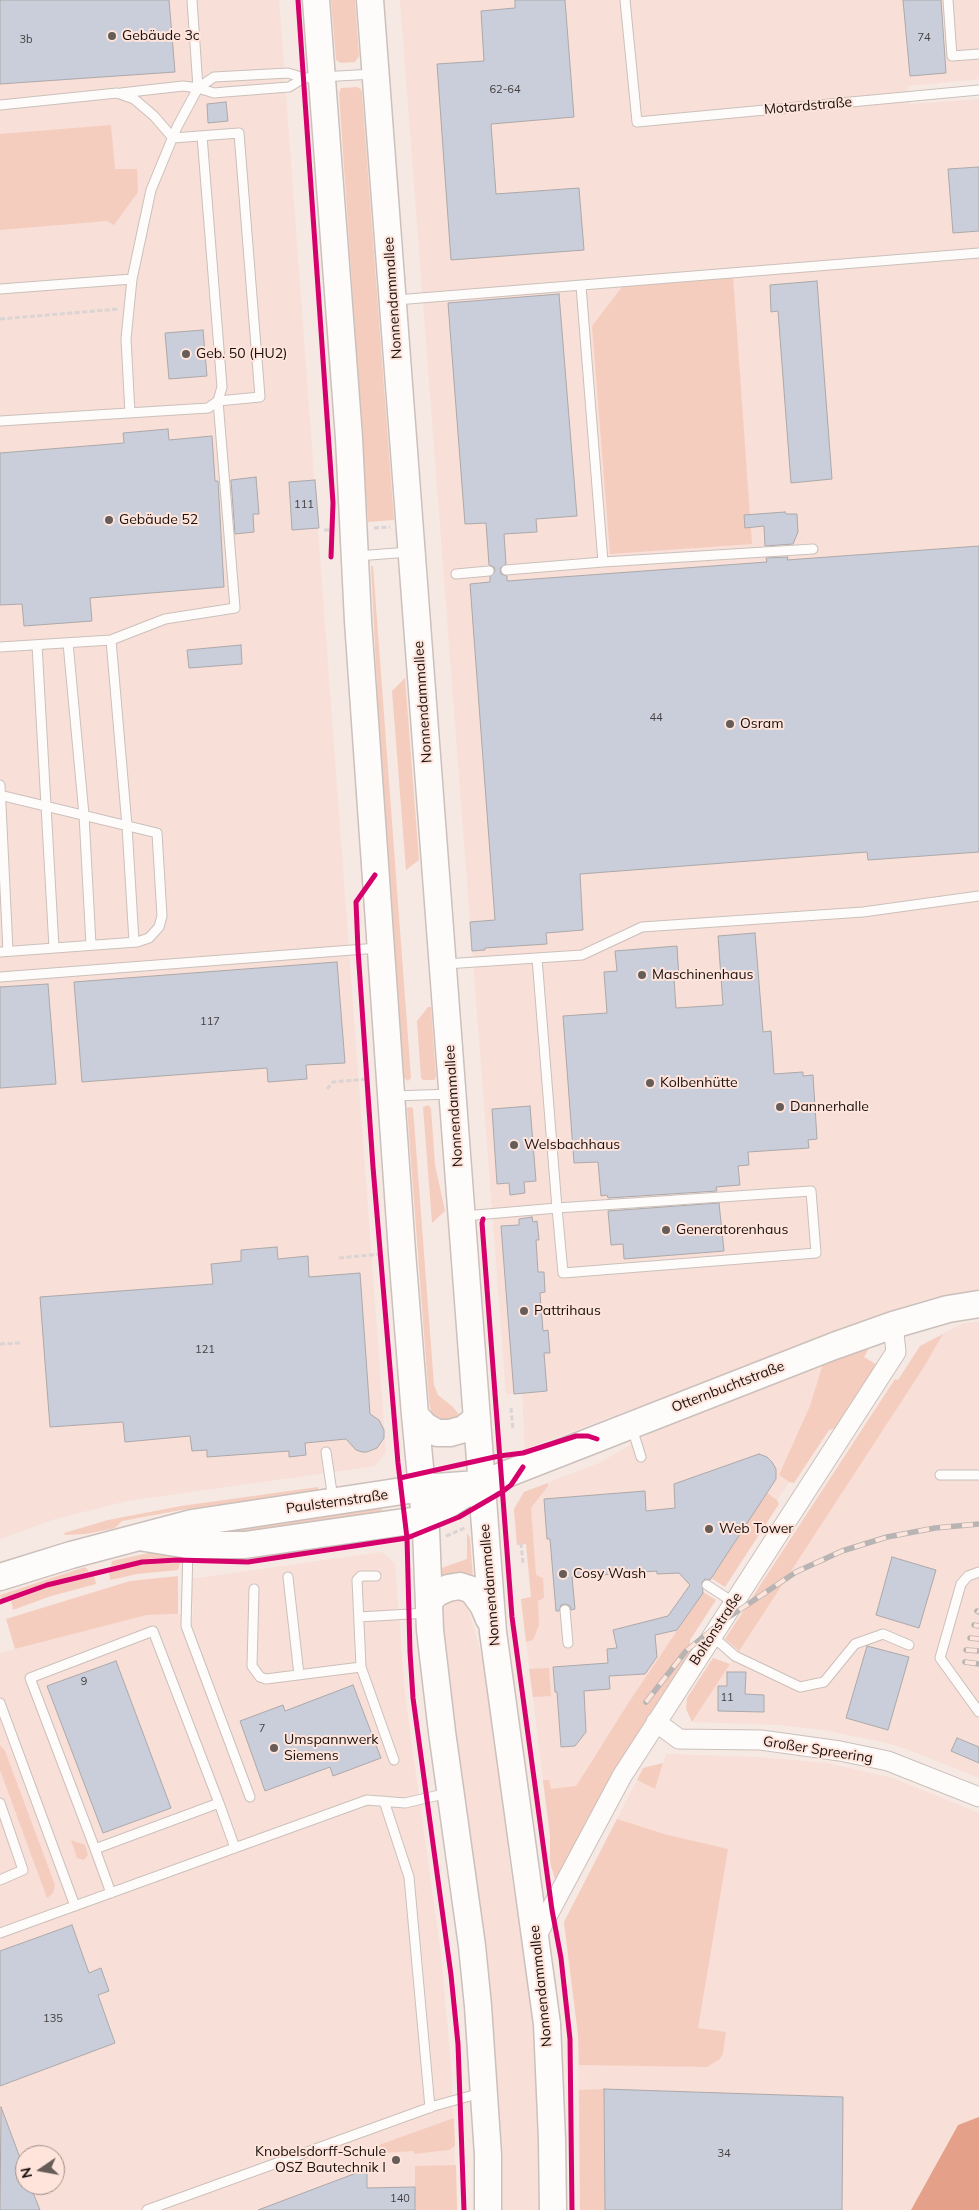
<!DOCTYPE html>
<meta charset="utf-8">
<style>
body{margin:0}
#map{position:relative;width:979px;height:2210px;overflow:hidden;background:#f6e8e3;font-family:Mulish,sans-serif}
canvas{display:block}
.north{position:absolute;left:15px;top:2145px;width:50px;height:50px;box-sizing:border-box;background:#fee4db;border:1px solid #a28f89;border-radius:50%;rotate:258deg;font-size:14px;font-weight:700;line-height:20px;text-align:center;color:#18100d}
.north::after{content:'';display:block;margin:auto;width:18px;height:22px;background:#665c58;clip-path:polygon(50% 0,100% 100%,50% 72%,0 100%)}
</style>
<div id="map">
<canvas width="979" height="2210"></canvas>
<div class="north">N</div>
</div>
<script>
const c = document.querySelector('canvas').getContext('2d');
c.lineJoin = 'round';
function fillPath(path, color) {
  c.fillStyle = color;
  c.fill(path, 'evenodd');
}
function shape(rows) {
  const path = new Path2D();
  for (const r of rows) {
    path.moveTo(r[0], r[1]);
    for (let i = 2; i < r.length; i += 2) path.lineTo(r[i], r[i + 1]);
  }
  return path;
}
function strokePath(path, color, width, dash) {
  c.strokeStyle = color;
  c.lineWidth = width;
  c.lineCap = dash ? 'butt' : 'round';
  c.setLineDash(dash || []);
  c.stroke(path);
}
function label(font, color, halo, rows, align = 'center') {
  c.font = font + ' Mulish,sans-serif';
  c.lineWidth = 4;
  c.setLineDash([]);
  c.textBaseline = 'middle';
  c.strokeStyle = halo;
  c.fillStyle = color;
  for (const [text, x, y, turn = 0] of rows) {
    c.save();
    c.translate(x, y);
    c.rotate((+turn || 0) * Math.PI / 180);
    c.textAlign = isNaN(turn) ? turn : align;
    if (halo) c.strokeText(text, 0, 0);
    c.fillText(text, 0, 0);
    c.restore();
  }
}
fillPath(shape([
 [0,0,279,0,386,1453,375,1466,127,1501,55,1519,0,1539],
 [400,0,979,0,979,79,908,86,909,104,979,99,979,1294,945,1296,920,1301,525,1449,522,1393,506,1394],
 [979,1322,979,1778,912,1751,887,1743,823,1730,779,1725,692,1722,924,1367,943,1334,964,1323],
 [861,1349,779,1475,789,1482,777,1500,767,1493,587,1767,550,1836,521,1599,531,1597,526,1544,517,1545,514,1509,524,1492,599,1463,653,1432,685,1417],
 [382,1552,395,1564,405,1695,441,1955,451,2064,457,2210,0,2210,0,1653,147,1615,193,1614,191,1579],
 [25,2155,55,2155,55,2185,25,2185],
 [448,1599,466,1599,495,1707,515,1840,507,1848,519,1927,534,1982,545,2210,496,2210,438,1627,441,1604],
 [666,1754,757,1757,827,1763,893,1778,979,1813,979,2117,957,2125,911,2210,580,2210,578,2035,564,1922,637,1780,655,1789]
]), '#f8dfd7');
fillPath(shape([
 [331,0,355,0,359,56,355,62,341,63,336,60],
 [357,87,361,89,362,93,394,520,368,522,339,93,341,88],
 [111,125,115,169,137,169,138,192,114,225,107,221,0,230,0,134],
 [733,276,752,544,610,554,592,326,622,287],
 [371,566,373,566,411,1078,408,1081,404,1078,379,729],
 [405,678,419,860,406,870,392,691],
 [428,1007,431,1007,436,1077,434,1080,423,1080,421,1078,417,1021],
 [428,1105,431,1108,435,1165,445,1211,432,1223,423,1107],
 [410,1107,413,1108,434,1385,438,1395,453,1407,460,1416,455,1420,442,1421,436,1416,432,1416,429,1401,407,1108],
 [943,1334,924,1367,739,1651,725,1639,895,1379,898,1380,920,1346],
 [865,1348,869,1348,864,1357,879,1366,840,1427,829,1430,794,1483,789,1482,779,1475,810,1406,823,1364],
 [548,1483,548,1486,531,1508,536,1575,543,1578,544,1598,538,1601,539,1625,533,1640,526,1642,521,1599,531,1597,526,1544,517,1545,514,1509,524,1492],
 [318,1487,320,1496,216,1511,210,1506,181,1510,122,1521,115,1528,86,1534,65,1535,64,1533,108,1520,181,1506],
 [767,1493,777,1500,779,1504,725,1587,711,1578],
 [382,1505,382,1513,226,1535,194,1532],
 [467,1533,470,1538,473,1579,441,1581,436,1570,467,1559],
 [303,1547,305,1552,234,1561,234,1556],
 [153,1552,176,1553,176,1558,153,1558,111,1566,112,1561],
 [142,1563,180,1563,178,1570,137,1574,110,1580,109,1571],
 [85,1567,89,1571,1,1599,0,1595],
 [94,1575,96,1584,51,1596,13,1610,11,1601,38,1590],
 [178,1576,178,1614,147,1615,15,1649,6,1619,130,1581],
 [703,1592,716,1600,690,1640,690,1655,615,1770,557,1886,550,1862,550,1836,543,1780,549,1780,551,1789,576,1786,629,1702],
 [713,1658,730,1664,692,1722,686,1709,687,1698],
 [549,1668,551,1696,533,1697,529,1669],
 [0,1745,5,1751,55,1885,53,1893,47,1898,0,1770],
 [663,1763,655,1789,637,1780,643,1768],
 [617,1819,664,1834,728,1849,698,2028,726,2032,723,2053,720,2059,707,2067,579,2065,578,2035,564,1922],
 [71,1840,85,1845,88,1855,84,1860,77,1858],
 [604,2089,605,2210,580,2210,579,2090],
 [454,2118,455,2146,449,2150,414,2154,414,2151,351,2155],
 [456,2165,457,2210,415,2210,415,2166]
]), '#f5cdbf');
fillPath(shape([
 [979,2117,979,2210,911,2210,958,2125]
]), '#e4a088');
const building = shape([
 [0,0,169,0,175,72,0,84,0,0],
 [515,0,565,0,574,117,491,124,496,194,579,188,584,250,451,260,437,64,484,61,481,11,515,8,515,0],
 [903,0,941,0,946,73,910,76,903,0],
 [226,102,228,121,208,123,207,104,226,102],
 [979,167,979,231,953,233,948,169,979,167],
 [817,281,832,479,791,483,778,311,771,312,770,285,817,281],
 [559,294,577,516,536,519,537,532,504,534,506,564,500,568,501,574,507,576,507,581,767,562,766,558,788,557,787,560,979,546,979,852,868,860,867,852,580,874,583,930,546,933,547,944,485,948,485,950,472,951,470,922,495,920,470,584,490,582,490,577,495,571,494,567,489,565,486,523,465,524,448,303,559,294],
 [203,330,207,376,169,379,165,333,203,330],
 [168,429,169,440,212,436,215,481,218,481,224,587,90,598,92,621,24,626,22,604,0,605,0,453,124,443,123,433,168,429],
 [256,477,259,514,253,514,254,532,235,534,231,480,256,477],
 [315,480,319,528,292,530,289,482,315,480],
 [785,512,786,514,797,514,798,532,793,544,765,546,764,526,745,528,744,515,785,512],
 [241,645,242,664,189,668,187,650,241,645],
 [755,933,763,1032,771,1031,774,1074,803,1072,803,1076,813,1075,817,1139,808,1140,809,1148,748,1152,749,1165,738,1166,740,1185,716,1187,717,1191,608,1198,607,1195,601,1196,598,1162,574,1163,563,1016,607,1013,604,972,617,971,615,951,677,946,679,979,674,979,676,1008,723,1005,718,936,755,933],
 [337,962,345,1063,306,1065,307,1079,268,1082,267,1068,82,1082,74,982,337,962],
 [48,984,56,1084,0,1088,0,987,48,984],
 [530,1106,536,1181,524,1182,525,1193,510,1195,509,1183,497,1184,492,1109,530,1106],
 [719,1203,724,1251,624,1259,623,1244,611,1245,608,1211,719,1203],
 [532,1217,533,1222,537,1221,539,1240,536,1240,538,1272,544,1272,545,1292,540,1293,543,1331,548,1330,550,1353,544,1353,547,1391,514,1394,501,1226,519,1225,519,1219,532,1217],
 [277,1247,278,1259,308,1256,309,1277,360,1273,370,1414,379,1420,384,1430,384,1438,377,1448,367,1452,362,1452,356,1450,346,1439,305,1443,306,1455,289,1457,289,1451,207,1457,207,1450,192,1451,190,1436,125,1442,123,1422,50,1427,40,1297,213,1284,211,1264,241,1261,241,1250,277,1247],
 [759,1454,767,1457,772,1462,776,1469,776,1479,710,1580,705,1579,702,1582,703,1593,677,1630,655,1635,657,1657,645,1674,609,1676,610,1689,584,1691,586,1732,575,1746,561,1747,557,1692,555,1692,553,1667,608,1663,607,1649,617,1648,613,1630,668,1616,690,1585,679,1573,657,1574,657,1571,572,1577,575,1609,571,1610,570,1606,565,1604,561,1605,559,1611,556,1611,550,1539,547,1539,544,1499,645,1491,646,1511,675,1508,674,1484,759,1454],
 [892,1557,936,1570,919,1628,876,1615,892,1557],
 [867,1646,909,1657,888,1730,846,1718,867,1646],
 [116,1661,171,1808,103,1833,47,1686,116,1661],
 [727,1672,746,1672,745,1694,764,1695,764,1712,718,1711,718,1686,727,1686,727,1672],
 [353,1685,381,1758,333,1776,330,1767,265,1791,240,1721,283,1705,285,1711,353,1685],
 [957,1738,979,1747,979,1763,951,1751,957,1738],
 [72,1925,89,1973,101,1968,109,1991,98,1995,115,2043,0,2086,0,1951,72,1925],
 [604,2089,843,2097,842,2210,605,2210,604,2089],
 [1,2107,25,2171,25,2185,30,2185,40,2210,0,2210,1,2107],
 [367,2169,367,2188,415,2187,415,2210,258,2210,367,2169]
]);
fillPath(building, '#c9ceda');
strokePath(building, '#ada9aa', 1);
const lane = shape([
 [192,0,198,88],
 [625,0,637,122,979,90],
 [948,0,952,56,979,54],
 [121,93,183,86,198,88,214,93,225,92,289,87,304,78],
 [0,105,117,93,134,99,154,116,173,138,239,133,260,397,218,401,235,608,165,619,111,640,0,647],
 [581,286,603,562,813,549],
 [0,289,132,279],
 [396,300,979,253],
 [130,413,126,339,132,279,151,190,177,127,198,88,214,77,288,73,304,78,373,74],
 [0,421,208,408,218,401,222,387,202,136],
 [357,556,409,552],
 [506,570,603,562],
 [456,574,489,571],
 [111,640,127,826,134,942],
 [68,643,84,815,91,945],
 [37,645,54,948],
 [0,785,8,951],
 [0,795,157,833,162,916,159,927,149,938,137,942,0,952],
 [445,964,582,955,642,927,863,912,979,896],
 [0,977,378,948],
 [394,1096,451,1094],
 [464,1216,557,1208,811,1191,816,1253,563,1273,557,1208,537,958],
 [632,1428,641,1457],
 [326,1452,333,1499],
 [940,1475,979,1475],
 [188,1548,186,1626,250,1797],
 [979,1572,968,1576,961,1584,940,1658,979,1712],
 [376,1576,361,1576,357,1580,361,1667,394,1760],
 [288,1577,299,1675],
 [707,1585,733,1602],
 [254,1589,252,1666,260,1677,266,1679,361,1667],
 [565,1610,568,1643],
 [359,1617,427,1613],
 [712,1636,735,1656,800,1687,824,1682,855,1644,883,1634,909,1645],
 [0,1703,75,1906],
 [384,1801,409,1877,430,2108],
 [0,1803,23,1870,0,1880],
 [219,1803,235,1848],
 [95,1849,219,1803,153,1631,30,1678,95,1849,111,1893],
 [0,1933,367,1800,405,1803,448,1793],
 [147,2210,434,2106,481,2093]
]);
const street = shape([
 [656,1722,679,1739,761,1740,840,1751,888,1761,979,1797],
 [536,1937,622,1776,896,1352,893,1325]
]);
const secondary = shape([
 [316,0,349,438,358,621,402,1252,415,1415,426,1530,430,1630,442,1732,472,1946,478,2006,488,2155,488,2210],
 [370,0,493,1632,547,2024,552,2139,553,2210],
 [415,1415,425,1426,437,1433,450,1433,464,1429,476,1419],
 [139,1537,188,1545,245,1545,425,1519,481,1484,834,1346,893,1325,948,1309,979,1304],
 [0,1577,71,1555,192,1523,422,1488,478,1484],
 [429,1601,437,1593,448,1588,460,1586,472,1590,483,1605,489,1619]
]);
strokePath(lane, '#cbc0bb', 11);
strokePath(street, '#cbc0bb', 21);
strokePath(secondary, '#cbc0bb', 29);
strokePath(shape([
 [0,319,119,309],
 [374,528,390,527],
 [324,530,333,530],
 [327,1089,333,1082,367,1079],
 [339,1258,381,1254],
 [0,1344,21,1343],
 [511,1408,513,1430],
 [446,1536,465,1528],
 [521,1543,523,1564]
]), '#dad5d4', 3, [5, 2.5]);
strokePath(lane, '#fefcfb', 9);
strokePath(street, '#fefcfb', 19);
strokePath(secondary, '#fefcfb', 26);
const rail = shape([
 [977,1611,979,1612],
 [974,1625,979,1626],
 [970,1638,979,1639],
 [966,1650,979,1651],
 [965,1662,979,1664],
 [646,1702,686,1651,720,1623,796,1572,842,1551,887,1537,935,1528,979,1524]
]);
strokePath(rail, '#b7b4b3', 5.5);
strokePath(rail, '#fee4db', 4, [11]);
strokePath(shape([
 [298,0,333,503,331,557],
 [375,875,356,902,358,950,373,1167,398,1463,407,1538,410,1652,413,1698,451,1975,458,2044,464,2210],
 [483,1219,482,1223,512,1617,552,1910,561,1958,570,2039,572,2210],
 [400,1478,499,1456,523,1453,576,1436,588,1436,597,1439],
 [0,1602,47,1585,142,1562,177,1560,248,1562,407,1538,459,1517,502,1492,511,1485,523,1467]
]), '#d6006c', 5);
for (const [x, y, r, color] of [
 [112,36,5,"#665c58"],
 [186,354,5,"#665c58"],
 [109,520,5,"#665c58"],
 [730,724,5,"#665c58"],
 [642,975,5,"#665c58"],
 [650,1083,5,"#665c58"],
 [780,1107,5,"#665c58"],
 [514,1145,5,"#665c58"],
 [666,1230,5,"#665c58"],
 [524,1311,5,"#665c58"],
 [709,1529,5,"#665c58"],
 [563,1574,5,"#665c58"],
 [274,1748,5,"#665c58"],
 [396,2160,5,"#665c58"]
]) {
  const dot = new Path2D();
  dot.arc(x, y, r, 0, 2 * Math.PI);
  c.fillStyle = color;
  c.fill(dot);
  strokePath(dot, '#fee4db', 2);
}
label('11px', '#444040', null, [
 ["74",924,38],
 ["3b",26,40],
 ["62-64",505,90],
 ["111",304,505],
 ["44",656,718],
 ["117",210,1022],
 ["121",205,1350],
 ["9",84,1682],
 ["11",727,1698],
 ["7",262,1729],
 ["135",53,2019],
 ["34",724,2154],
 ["140",400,2199]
]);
label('14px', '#18100d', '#fee4db', [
 ["Gebäude 3c",122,36],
 ["Geb. 50 (HU2)",196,354],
 ["Gebäude 52",119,520],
 ["Osram",740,724],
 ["Maschinenhaus",652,975],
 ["Kolbenhütte",660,1083],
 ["Dannerhalle",790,1107],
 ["Welsbachhaus",524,1145],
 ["Generatorenhaus",676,1230],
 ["Pattrihaus",534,1311],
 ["Web Tower",719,1529],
 ["Cosy Wash",573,1574],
 ["Umspannwerk",284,1740],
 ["Siemens",284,1756],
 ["Knobelsdorff-Schule",386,2152,"right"],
 ["OSZ Bautechnik I",386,2168,"right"]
], 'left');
label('14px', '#18100d', '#fee4db', [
 ["Motardstraße",808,106,-5],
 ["Nonnendammallee",393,298,-94],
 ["Nonnendammallee",423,702,-94],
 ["Nonnendammallee",454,1106,-94],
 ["Otternbuchtstraße",728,1387,-21],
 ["Paulsternstraße",337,1502,-8],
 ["Nonnendammallee",490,1585,-95],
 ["Boltonstraße",716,1629,-57],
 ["Großer Spreering",818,1750,9],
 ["Nonnendammallee",541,1986,-96]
]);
</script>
